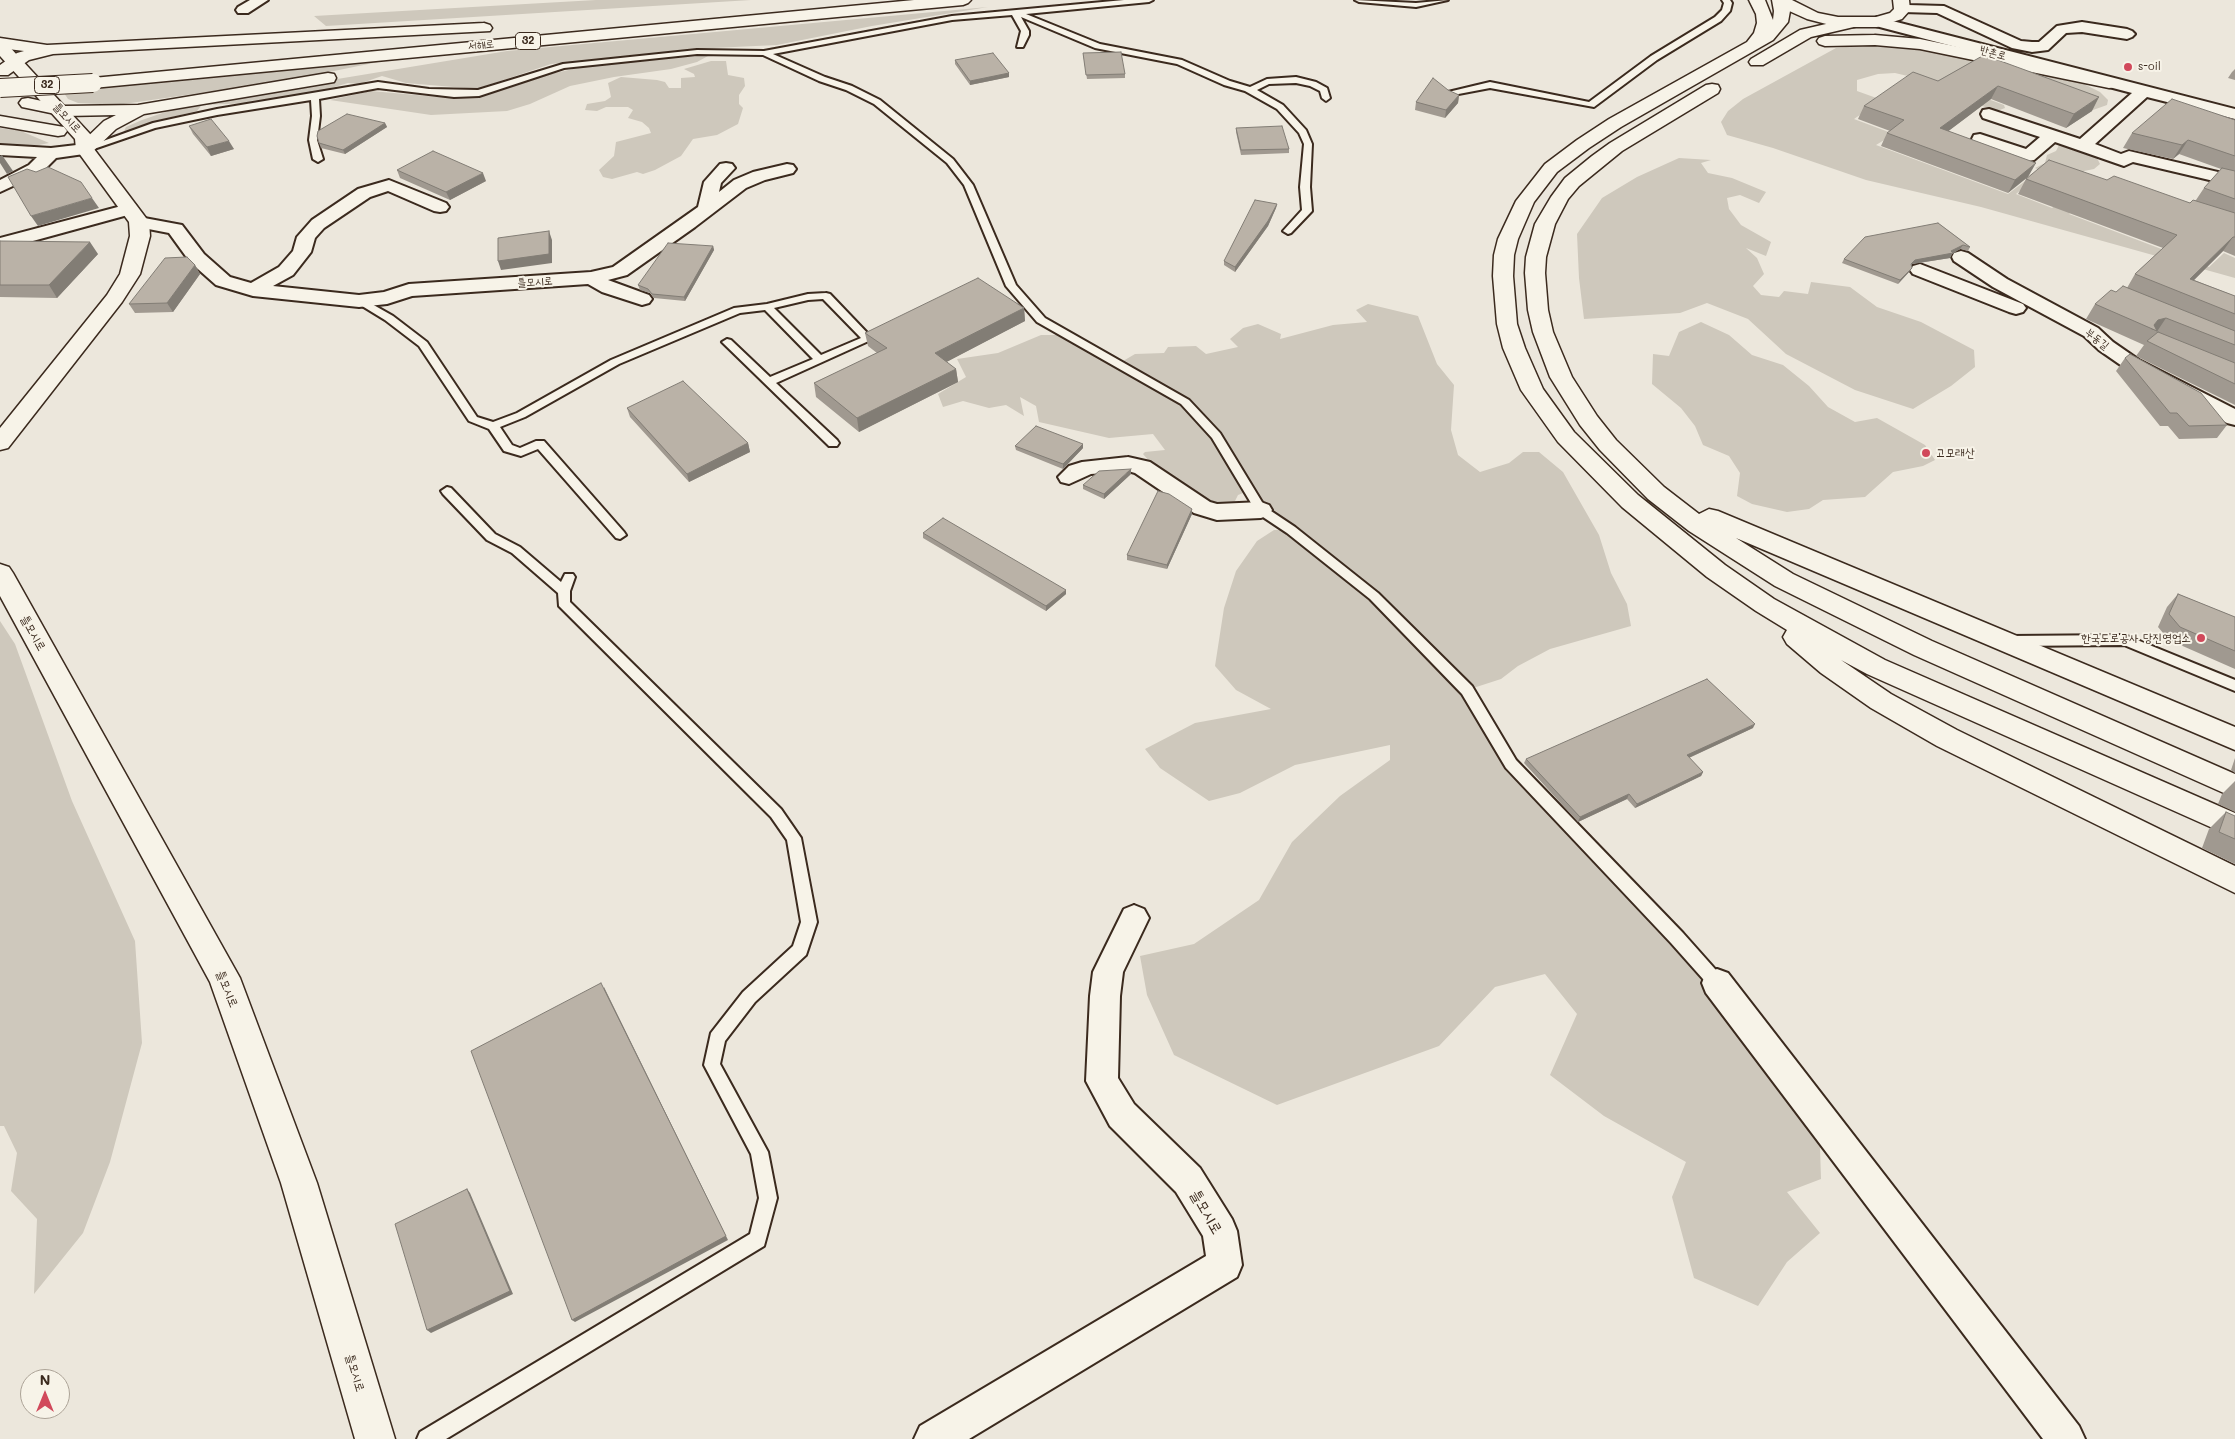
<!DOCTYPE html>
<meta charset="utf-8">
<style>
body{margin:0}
#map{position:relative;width:2235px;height:1439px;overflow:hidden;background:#ece7dc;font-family:Mali,sans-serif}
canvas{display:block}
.north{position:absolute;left:20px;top:1369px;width:50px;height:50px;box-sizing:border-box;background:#f7f3e8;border:1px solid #aca397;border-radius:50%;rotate:0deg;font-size:14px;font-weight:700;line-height:20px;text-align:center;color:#3b2a1e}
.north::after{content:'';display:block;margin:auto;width:18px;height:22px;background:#d1495b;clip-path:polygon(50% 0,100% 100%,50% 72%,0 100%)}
</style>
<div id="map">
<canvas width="2235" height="1439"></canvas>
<div class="north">N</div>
</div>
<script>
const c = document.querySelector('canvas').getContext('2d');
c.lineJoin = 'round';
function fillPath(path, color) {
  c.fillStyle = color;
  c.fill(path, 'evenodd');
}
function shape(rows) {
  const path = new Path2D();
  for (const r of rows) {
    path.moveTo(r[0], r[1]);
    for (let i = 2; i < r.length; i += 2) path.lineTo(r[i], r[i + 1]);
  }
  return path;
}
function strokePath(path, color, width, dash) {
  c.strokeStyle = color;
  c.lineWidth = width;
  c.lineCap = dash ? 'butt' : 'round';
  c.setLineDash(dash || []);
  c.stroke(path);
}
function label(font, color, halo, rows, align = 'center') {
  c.font = font + ' Mali,"Poor Story",sans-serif';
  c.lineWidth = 4;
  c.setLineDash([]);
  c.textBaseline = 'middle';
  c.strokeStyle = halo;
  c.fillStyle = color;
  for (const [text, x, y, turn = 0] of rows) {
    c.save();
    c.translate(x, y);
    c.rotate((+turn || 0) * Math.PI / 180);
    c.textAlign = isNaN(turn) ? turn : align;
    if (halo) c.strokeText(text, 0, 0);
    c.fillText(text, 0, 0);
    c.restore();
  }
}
fillPath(shape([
 [596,0,751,0,326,26,314,16],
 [988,7,872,26,777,45,692,49,551,64,477,89,406,83,382,76,359,84,348,83,331,88,323,92,250,101,251,103,202,105,197,111,152,122,123,133,126,127,142,120,180,107,204,101,507,51],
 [1875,44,1919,48,2084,84,2100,92,2108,100,2107,105,2093,110,1977,67,1948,84,2004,105,2005,108,1997,111,1956,97,1912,77,1895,73,1878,74,1857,80,1857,91,1882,100,1854,119,1894,134,1876,145,2008,194,2029,178,2039,174,2016,194,2052,208,2076,186,2035,168,2045,163,2047,155,2056,151,2059,145,2096,156,2100,164,2094,169,2084,171,2083,174,2102,190,2069,214,2209,267,2224,253,2235,258,2235,278,1981,207,1866,180,1773,148,1727,135,1721,122,1728,111,1743,99,1836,48],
 [708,56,697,62,671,69,614,77,570,86,530,104,507,111,431,115,330,100,371,91,439,97,475,96,491,93,532,78,587,66,666,57],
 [383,61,290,80,117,105,78,103,68,99,64,93,70,89],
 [711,61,726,61,728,75,744,78,745,86,739,95,739,104,743,108,738,124,717,135,693,139,681,156,655,170,643,174,637,172,612,179,603,177,599,170,614,156,616,142,651,133,649,128,642,122,628,118,633,110,628,107,606,107,597,111,585,110,587,104,605,101,611,97,608,83,621,77,657,80,665,82,669,88,681,88,681,78,695,77,694,74,684,69],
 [0,128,21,131,49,143,29,147,0,146],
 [1679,158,1711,160,1701,163,1708,173,1732,178,1766,192,1759,203,1740,195,1727,198,1729,209,1741,225,1771,242,1766,256,1746,248,1757,258,1764,274,1753,286,1761,295,1779,297,1784,291,1808,294,1811,282,1850,287,1877,307,1921,322,1974,350,1975,367,1951,386,1913,409,1855,390,1786,354,1748,319,1707,303,1680,313,1584,319,1579,278,1577,234,1602,198,1637,177],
 [1368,304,1418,316,1437,364,1454,385,1451,430,1458,455,1480,472,1509,463,1523,452,1539,452,1563,472,1599,535,1611,573,1627,604,1631,626,1550,649,1518,666,1501,679,1467,690,1511,764,1633,894,1819,1116,1821,1179,1787,1192,1820,1233,1787,1262,1758,1306,1694,1278,1672,1197,1686,1162,1604,1116,1550,1075,1577,1014,1545,974,1495,987,1439,1046,1277,1105,1174,1055,1147,995,1140,956,1194,944,1259,900,1292,842,1340,796,1390,760,1390,745,1295,765,1240,793,1209,801,1160,768,1145,749,1195,723,1271,709,1236,690,1215,666,1224,608,1236,571,1257,541,1274,530,1289,530,1248,491,1238,495,1235,501,1228,506,1218,507,1155,468,1143,454,1145,452,1165,450,1153,434,1109,438,1039,422,1036,406,1020,397,1024,416,1006,405,989,408,963,401,943,407,938,394,966,377,957,359,998,353,1041,335,1069,335,1118,364,1135,354,1164,353,1168,347,1196,346,1206,354,1238,347,1230,339,1243,328,1258,324,1281,334,1280,339,1333,325,1367,322,1356,310],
 [1701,322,1729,335,1752,355,1783,365,1809,386,1828,407,1855,422,1877,418,1925,445,1935,460,1923,466,1893,472,1865,497,1823,500,1809,509,1787,512,1752,504,1737,496,1740,473,1729,456,1703,445,1695,426,1681,408,1652,384,1653,354,1669,356,1679,332],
 [0,621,15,644,72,801,135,941,142,1043,110,1162,83,1233,34,1294,37,1219,11,1191,17,1153,4,1126,0,1126]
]), '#cec8bc');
const lane = shape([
 [1124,0,1153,0,1149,2,1026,14,1100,44,1182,60,1230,81,1250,87,1267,79,1296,77,1316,82,1327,88,1330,98,1326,101,1322,98,1320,91,1310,86,1296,83,1269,84,1257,90,1283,105,1306,130,1312,144,1310,187,1312,211,1291,233,1288,234,1283,231,1302,210,1300,187,1304,144,1299,133,1277,109,1245,91,1224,85,1177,64,1095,48,1021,17,1029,31,1029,35,1023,47,1017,47,1021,31,1012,15,952,20,773,54,825,77,852,86,880,100,953,159,973,185,1016,285,1045,318,1189,400,1220,433,1265,507,1295,527,1378,593,1472,686,1516,760,1683,933,1723,978,1725,983,1723,988,1717,990,1711,988,1671,943,1506,768,1462,694,1370,599,1287,533,1257,513,1212,438,1181,404,1037,322,1006,286,964,185,947,163,874,104,846,90,819,81,763,55,697,54,564,68,479,96,454,97,378,88,319,99,320,116,317,140,323,159,318,162,313,159,309,140,312,116,311,100,217,115,155,128,88,151,81,149,153,123,217,109,378,82,429,89,478,90,563,64,697,50,764,51,952,16,1124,0],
 [1355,0,1416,3,1448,0,1416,7,1359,2,1355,0],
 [1722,0,1730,0,1732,3,1730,11,1721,21,1657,60,1594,107,1490,88,1448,96,1444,93,1490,82,1589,102,1651,56,1715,17,1722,10,1724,3,1722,0],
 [826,293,830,294,873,339,776,383,837,440,839,443,837,446,829,446,722,342,727,339,731,340,770,377,813,359,765,310,740,313,619,364,525,417,500,427,512,445,520,448,536,441,544,441,624,532,626,535,620,539,616,538,538,449,521,456,504,451,489,429,469,421,419,346,385,320,354,301,355,299,363,299,393,316,427,342,477,417,493,422,517,413,611,360,734,308,767,304,808,294,826,293],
 [823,299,861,338,821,355,774,308,808,300,823,299],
 [447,487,451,488,495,534,520,547,561,582,565,574,573,574,575,577,570,591,570,602,781,809,801,838,817,922,806,955,755,1002,725,1041,720,1064,768,1152,777,1198,764,1246,446,1439,417,1439,420,1432,750,1234,759,1198,751,1154,704,1065,711,1033,743,992,793,946,801,922,787,840,771,817,559,606,558,593,512,553,487,540,443,494,441,491,447,487],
 [2125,635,2235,680,2235,691,2124,645,2010,646,2005,644,2003,641,2005,638,2010,636,2125,635]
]);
const street = shape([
 [250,0,268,0,248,13,238,13,236,10,238,7,250,0],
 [1908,5,1944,6,2021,41,2032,42,2039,42,2057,26,2082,22,2127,29,2132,31,2135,34,2132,37,2127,39,2082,32,2066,33,2048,50,2032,52,2012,48,1937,13,1903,12,1901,9,1903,6,1908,5],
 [1877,17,2235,109,2235,119,2147,97,2095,144,2121,154,2129,151,2235,176,2235,186,2133,162,2124,166,2055,142,2034,160,2028,161,1974,143,1972,139,1974,135,1980,134,2026,149,2040,137,1983,118,1981,114,1983,110,1989,109,2080,139,2132,93,1872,25,1869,22,1872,19,1877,17],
 [85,144,91,145,94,149,91,153,56,158,41,173,0,192,0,180,29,165,37,157,0,155,0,145,51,148,85,144],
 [726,163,732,164,735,168,721,183,719,192,734,180,753,172,787,164,793,165,796,169,793,173,765,180,746,188,695,227,627,275,608,280,649,295,652,299,649,303,642,305,602,292,588,284,412,296,387,304,359,307,253,296,216,285,190,262,169,233,133,226,130,222,133,218,139,217,182,225,204,254,230,277,251,283,279,267,293,251,297,237,312,220,358,189,389,180,446,203,449,207,446,211,440,212,434,211,388,191,370,197,324,228,315,238,311,252,293,275,273,286,359,295,384,292,409,284,591,272,613,267,698,207,704,182,720,164,726,163],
 [129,204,135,205,138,209,135,213,0,250,0,238,129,204],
 [1961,251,1968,253,2007,279,2098,328,2113,342,2139,360,2235,409,2235,425,2227,423,2125,368,2099,350,2084,336,1993,287,1954,261,1952,257,1954,253,1961,251],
 [1920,264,2023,304,2026,308,2023,312,2016,314,2009,312,1913,274,1910,270,1913,266,1920,264],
 [1128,457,1150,462,1210,502,1217,504,1261,502,1269,505,1272,510,1269,515,1261,518,1217,520,1194,513,1135,473,1128,471,1091,474,1069,484,1061,482,1058,477,1069,466,1082,462,1128,457],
 [1134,905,1144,909,1149,918,1123,972,1120,996,1118,1078,1134,1104,1200,1168,1232,1219,1237,1231,1242,1265,1237,1277,969,1439,914,1439,920,1426,1206,1256,1203,1236,1176,1192,1110,1126,1086,1081,1090,996,1093,972,1124,909,1134,905],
 [1717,969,1728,973,2079,1426,2085,1439,2043,1439,1706,993,1702,983,1706,973,1717,969]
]);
const secondary = shape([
 [1774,0,1792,0,1818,13,1838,17,1876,17,1890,13,1894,9,1893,0,1909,0,1910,10,1902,19,1877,27,1838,27,1807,19,1787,10,1774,0],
 [0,41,6,43,90,134,93,138,94,149,149,222,150,236,140,274,122,302,8,448,0,450,0,428,107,295,120,274,130,236,129,222,76,149,75,139,0,56,0,41],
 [0,564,9,567,13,573,240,978,317,1183,395,1439,355,1439,281,1183,210,982,0,596,0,564]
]);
const highway = shape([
 [914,0,971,0,968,3,963,5,93,88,87,87,85,83,87,79,93,78,914,0],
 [1749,0,1765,0,1773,20,1774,11,1772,0,1788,0,1790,11,1788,22,1773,40,1621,127,1589,148,1557,172,1534,202,1518,239,1514,255,1513,276,1517,324,1525,348,1543,389,1574,432,1638,495,1725,565,1774,599,1885,660,2235,813,2235,838,1867,674,1841,660,1891,694,1957,730,2235,866,2235,893,1937,746,1871,708,1821,673,1787,644,1783,637,1787,630,1756,611,1707,577,1622,507,1558,442,1521,390,1503,348,1497,324,1493,276,1494,255,1498,239,1516,201,1545,164,1577,140,1609,119,1747,42,1754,33,1757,23,1756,14,1749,0],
 [1852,18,1858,20,1860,23,1858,26,1811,37,1763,65,1751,65,1749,62,1751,59,1800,30,1852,18],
 [484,23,490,25,492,28,490,31,53,54,29,60,8,75,0,75,0,65,17,53,24,51,0,48,0,38,47,45,484,23],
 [1875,35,1920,39,2109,78,2115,79,2117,83,2115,87,2109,88,1920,49,1875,45,1825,46,1819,44,1817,41,1819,38,1825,36,1875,35],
 [328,73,334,74,336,78,334,82,144,114,116,129,91,153,85,154,79,153,76,149,79,145,104,121,116,115,65,116,22,107,19,103,22,99,28,98,65,106,138,105,328,73],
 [1712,84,1718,85,1720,89,1718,93,1622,151,1579,186,1568,199,1555,224,1546,257,1545,273,1548,310,1553,332,1572,377,1597,416,1616,440,1664,487,1699,514,1709,509,1718,511,2235,727,2235,750,1736,538,1793,574,1932,641,2235,774,2235,798,1914,655,1775,586,1689,531,1648,499,1600,450,1580,425,1550,377,1533,332,1528,310,1525,273,1526,257,1535,224,1551,197,1565,178,1592,156,1610,143,1706,85,1712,84],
 [0,116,58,126,64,127,67,131,64,135,58,136,0,126,0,116]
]);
strokePath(lane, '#3b2a1e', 4);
strokePath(street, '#3b2a1e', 4);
strokePath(secondary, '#3b2a1e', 3);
strokePath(highway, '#3b2a1e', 3);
fillPath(lane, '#f7f3e8');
fillPath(street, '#f7f3e8');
fillPath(secondary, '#f7f3e8');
fillPath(highway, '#f7f3e8');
const highwayBridge = shape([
 [0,88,93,83]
]);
strokePath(highwayBridge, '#3b2a1e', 20, []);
strokePath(highwayBridge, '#f7f3e8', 18);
fillPath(shape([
 [1083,53,1125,74,1125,78,1087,79],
 [1984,55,2092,111,2066,128,1991,99,1948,131,2036,163,2008,193,1881,146,1887,133,1890,131,1858,119,1864,106,1938,81],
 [955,60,1009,73,1009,77,970,85,955,64],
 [2235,69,2235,80,2228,78,2232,72],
 [1459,95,1458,103,1445,118,1415,110,1416,102],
 [2235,120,2235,256,2223,251,2194,280,2235,296,2235,405,2136,356,2144,345,2086,319,2095,304,2116,292,2127,288,2135,274,2163,248,2018,194,2026,179,2107,180,2190,203,2196,200,2204,188,2221,169,2179,154,2173,159,2123,148,2132,133],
 [385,123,387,127,345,154,321,148,319,143],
 [189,126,234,149,211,156,193,134],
 [1236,128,1289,149,1289,153,1241,155,1236,132],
 [397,170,486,181,450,200,400,178],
 [1277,204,1276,208,1268,226,1235,272,1224,265,1224,261],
 [1938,223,1970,247,1968,251,1960,249,1952,254,1950,258,1912,264,1911,266,1912,268,1909,272,1898,284,1842,263,1844,259],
 [0,241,98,254,57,298,0,297],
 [713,246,714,250,685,301,654,298,650,293,640,290,638,285],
 [195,265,200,274,173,312,135,313,129,304],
 [1024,308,1025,321,946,362,956,369,958,382,859,432,816,397,814,383,877,353,868,346,865,333],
 [2125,358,2227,425,2217,438,2179,439,2168,426,2160,426,2116,371],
 [627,408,748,443,750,452,689,482,630,417],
 [1015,446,1083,448,1063,469,1016,450],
 [1131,474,1104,499,1083,489,1083,485],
 [1192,514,1167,569,1127,560,1127,555],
 [923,533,1066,590,1066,594,1046,611,923,538],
 [2178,594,2235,617,2235,669,2169,640,2158,627,2167,607],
 [1753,728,1689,758,1703,772,1701,776,1635,808,1627,799,1578,822,1524,763,1526,759],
 [2235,758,2235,773,2231,770],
 [2235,781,2235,812,2218,804,2222,794],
 [2226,812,2235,816,2235,864,2202,848,2209,829]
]), '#a09990');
fillPath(shape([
 [1009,73,1009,77,970,85,970,81],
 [1998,86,1991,99,1934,142,1940,128],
 [1459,95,1458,103,1445,118,1446,110],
 [2099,97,2092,111,2066,128,2074,114],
 [385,123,387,127,345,154,343,150],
 [2188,140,2179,154,2173,159,2182,145],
 [229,141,234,149,211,156,207,147],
 [2,155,13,171,7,174,0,163,0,156],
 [2036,163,2028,177,2008,193,2015,180],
 [483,173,486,181,450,200,446,192],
 [92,198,99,208,38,226,31,216],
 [1277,204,1276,208,1268,226,1235,272,1235,267],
 [549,231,552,240,552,263,501,270,498,261],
 [2233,237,2223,251,2180,294,2190,279],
 [90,242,98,254,57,298,49,285],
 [1963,245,1960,249,1952,254,1950,258,1912,264,1908,269,1911,264,1915,260,1951,251],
 [713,246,714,250,685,301,684,297],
 [195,265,200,274,173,312,167,303],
 [1912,268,1909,272,1898,284,1900,280],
 [1024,308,1025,321,937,367,935,353],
 [2166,318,2156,333,2157,331,2151,329,2158,320],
 [956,369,958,382,859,432,857,418],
 [748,443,750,452,689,482,687,474],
 [1083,444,1083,448,1063,469,1063,464],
 [1131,469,1131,474,1104,499,1104,494],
 [1192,509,1192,514,1167,569,1167,565],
 [1066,590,1066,594,1046,611,1046,606],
 [1755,724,1753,728,1684,760,1687,755],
 [1703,772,1701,776,1635,808,1637,804],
 [1629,794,1627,799,1578,822,1580,817],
 [604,987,728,1240,575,1322,572,1320],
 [467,1189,470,1193,513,1294,431,1333,427,1330]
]), '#827d75');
const building = shape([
 [1121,52,1125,74,1086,75,1083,53,1121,52],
 [993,53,1009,73,970,81,955,60,993,53],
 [1984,55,2099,97,2074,114,1998,86,1940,128,2036,163,2015,180,1887,133,1904,120,1864,106,1913,72,1938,81,1984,55],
 [1433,78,1448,90,1459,95,1446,110,1416,102,1433,78],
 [2172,99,2235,120,2235,156,2188,140,2182,145,2132,133,2172,99],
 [347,114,385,123,343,150,319,143,317,136,318,131,347,114],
 [211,119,229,141,207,147,189,126,211,119],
 [1282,126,1289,149,1241,150,1236,128,1282,126],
 [433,151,483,173,446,192,397,170,433,151],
 [2049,160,2107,180,2114,176,2190,203,2193,200,2235,213,2235,237,2233,237,2190,279,2235,296,2235,314,2135,274,2177,235,2026,179,2049,160],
 [48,167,81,182,92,198,31,216,8,177,27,169,36,172,48,167],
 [2222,168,2235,171,2235,199,2204,188,2222,168],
 [1255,200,1277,204,1268,221,1235,267,1224,261,1255,200],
 [1938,223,1970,247,1963,245,1951,251,1953,253,1915,260,1911,264,1912,268,1900,280,1844,259,1865,237,1938,223],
 [549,231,549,254,498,261,498,238,549,231],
 [0,241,90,242,49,285,0,285,0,241],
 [668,243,713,246,684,297,652,294,648,289,638,285,668,243],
 [187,257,195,265,167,303,129,304,165,258,187,257],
 [978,278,1024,308,935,353,956,369,857,418,814,383,887,348,865,333,978,278],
 [2123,286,2235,331,2235,345,2166,318,2158,320,2154,325,2157,331,2095,304,2111,290,2116,292,2123,286],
 [2158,332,2235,363,2235,384,2147,341,2158,332],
 [2130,354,2201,393,2227,425,2189,426,2177,413,2170,413,2125,358,2130,354],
 [683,381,748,443,687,474,627,408,683,381],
 [1036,426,1083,444,1063,464,1015,446,1036,426],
 [1131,469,1104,494,1083,485,1099,471,1131,469],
 [1158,491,1169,494,1192,509,1167,565,1127,555,1158,491],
 [943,518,1066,590,1046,606,923,533,943,518],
 [2178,594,2235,617,2235,651,2180,627,2169,614,2178,594],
 [1707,679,1755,724,1687,755,1703,772,1637,804,1629,794,1580,817,1526,759,1707,679],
 [2226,812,2235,816,2235,839,2219,832,2226,812],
 [601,983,726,1236,572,1320,471,1051,601,983],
 [467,1189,510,1291,427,1330,395,1224,467,1189]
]);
fillPath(building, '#bab2a7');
strokePath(building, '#827d75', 1);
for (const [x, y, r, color] of [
 [2128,67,5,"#d1495b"],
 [1926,453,5,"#d1495b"],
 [2201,638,5,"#d1495b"]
]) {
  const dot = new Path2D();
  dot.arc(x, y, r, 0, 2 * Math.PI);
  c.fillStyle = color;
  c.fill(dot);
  strokePath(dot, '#f7f3e8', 2);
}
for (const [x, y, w] of [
 [528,41,25],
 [47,85,25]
]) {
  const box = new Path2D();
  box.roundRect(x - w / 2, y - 8.5, w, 17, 4);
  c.fillStyle = '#f7f3e8';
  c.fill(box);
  strokePath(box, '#3b2a1e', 1);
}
label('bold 11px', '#3b2a1e', null, [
 ["32",528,41],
 ["32",47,85]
]);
label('11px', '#3b2a1e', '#f7f3e8', [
 ["서해로",481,45,-6],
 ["반촌로",1993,53,15],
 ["틀모시로",67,118,48],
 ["틀모시로",535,282,-4],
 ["부동길",2097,339,38]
]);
label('11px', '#3b2a1e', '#f7f3e8', [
 ["s-oil",2138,67]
], 'left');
label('12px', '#3b2a1e', '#f7f3e8', [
 ["고모래산",1936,453],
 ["한국도로공사 당진영업소",2191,638,"right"]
], 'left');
label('12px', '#3b2a1e', '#f7f3e8', [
 ["틀모시로",33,633,61],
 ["틀모시로",227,989,68],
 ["틀모시로",355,1373,73]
]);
label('15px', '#3b2a1e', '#f7f3e8', [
 ["틀모시로",1206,1212,60]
]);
</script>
